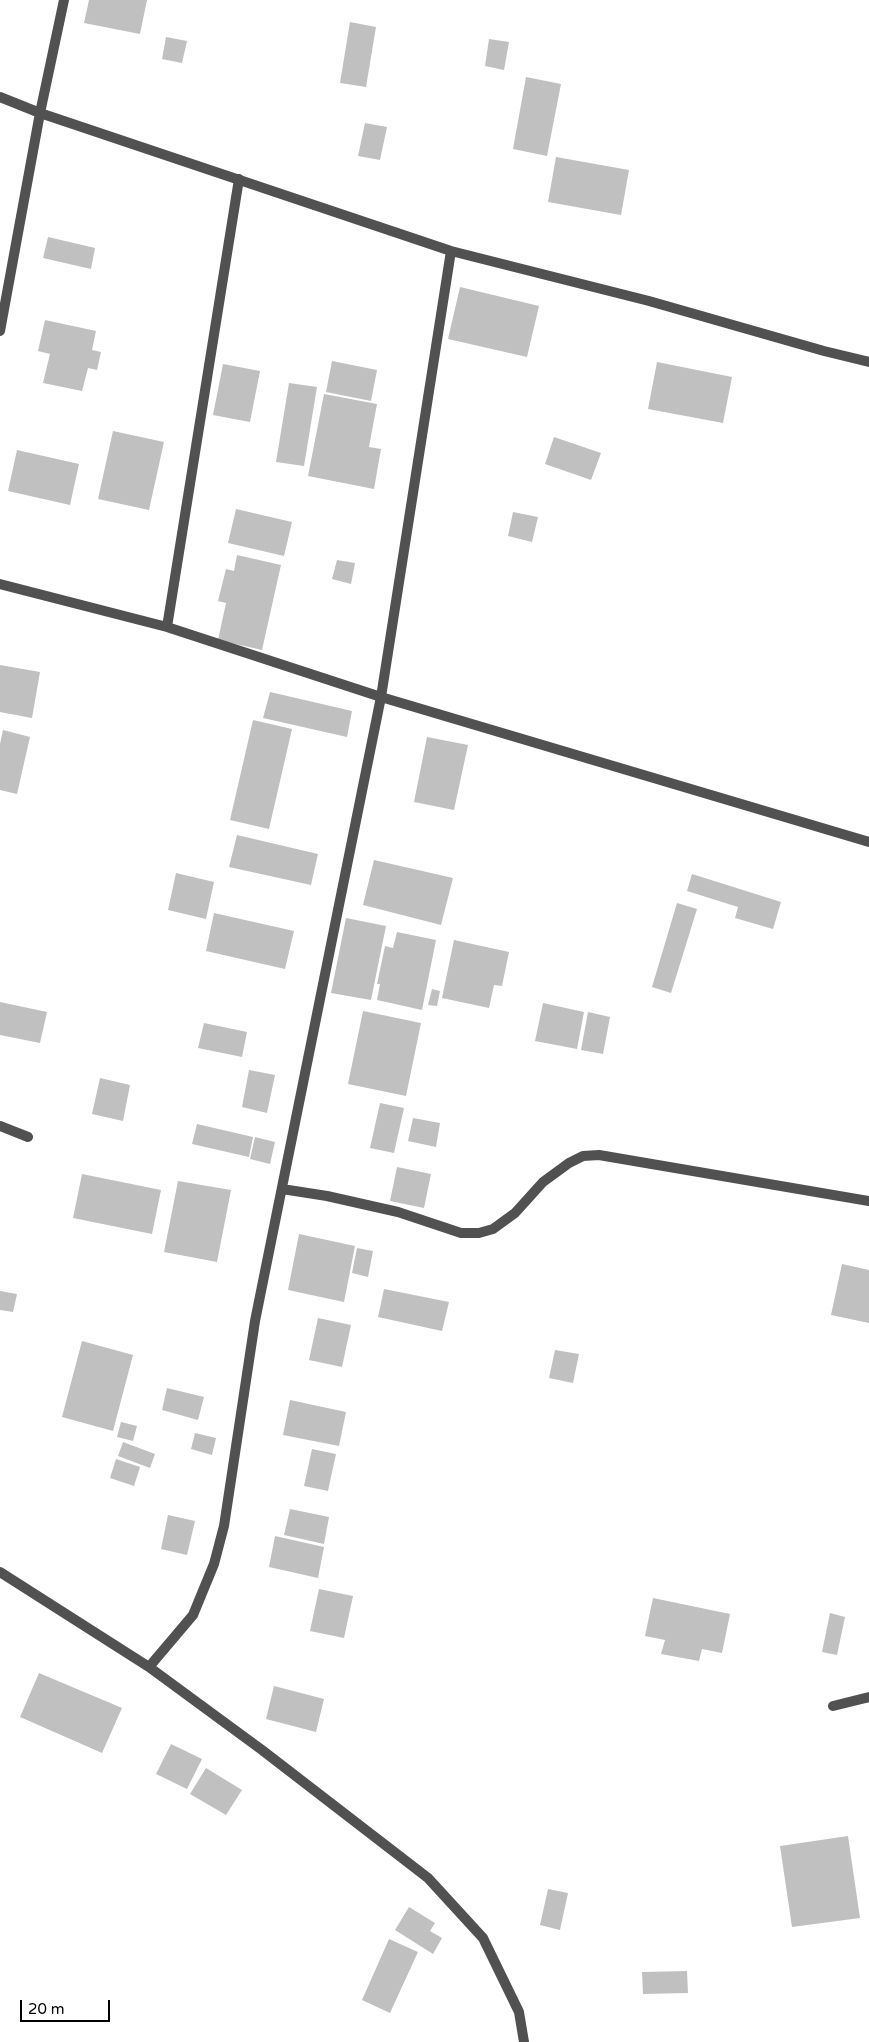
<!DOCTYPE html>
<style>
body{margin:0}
#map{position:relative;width:869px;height:2042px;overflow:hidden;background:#fff;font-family:"Varela Round",sans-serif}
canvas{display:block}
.scale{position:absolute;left:20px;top:2000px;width:90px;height:22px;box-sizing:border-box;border:2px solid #000;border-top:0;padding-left:6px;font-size:15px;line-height:18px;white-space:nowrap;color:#000;-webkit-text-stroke:4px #fff;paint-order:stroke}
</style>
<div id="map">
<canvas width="869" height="2042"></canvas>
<div class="scale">20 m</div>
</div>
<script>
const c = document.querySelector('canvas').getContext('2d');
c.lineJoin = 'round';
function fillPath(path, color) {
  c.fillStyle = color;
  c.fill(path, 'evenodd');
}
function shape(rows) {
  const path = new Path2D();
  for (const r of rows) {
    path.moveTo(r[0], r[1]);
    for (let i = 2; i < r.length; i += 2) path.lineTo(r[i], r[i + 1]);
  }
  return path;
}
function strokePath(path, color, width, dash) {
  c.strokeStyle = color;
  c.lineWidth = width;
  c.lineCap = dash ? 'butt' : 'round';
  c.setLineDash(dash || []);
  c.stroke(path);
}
fillPath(shape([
 [89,0,147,0,140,34,84,23],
 [350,22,376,27,366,87,340,83],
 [166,37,187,41,182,63,162,59],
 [489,39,509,42,504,70,485,66],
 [526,77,561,84,547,156,513,149],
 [365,123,387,127,380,160,358,156],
 [556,157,629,170,621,215,548,202],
 [48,237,95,248,91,269,43,258],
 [460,287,539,306,527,357,448,339],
 [45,320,96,331,92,350,101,352,97,370,88,368,82,391,43,383,50,354,38,351],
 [332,361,377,370,371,401,326,392],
 [657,362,732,377,723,423,648,409],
 [223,364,260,371,250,422,213,415],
 [289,383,317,387,304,466,276,462],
 [324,394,377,404,369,447,381,449,374,489,308,476],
 [113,431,164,442,149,510,98,499],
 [554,437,601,453,591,480,545,464],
 [17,450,79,464,70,505,8,491],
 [236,509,292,522,284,556,228,543],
 [513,512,538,517,532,542,508,536],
 [237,555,281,565,262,650,218,640,226,603,218,601,226,569,234,571],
 [337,560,355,563,351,584,332,579],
 [0,665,40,672,32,718,0,712],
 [270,692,352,711,347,737,263,718],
 [253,720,292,729,269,829,230,820],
 [3,730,30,737,17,794,0,790,0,744],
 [427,737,468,745,454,810,414,802],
 [237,835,318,854,311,885,229,867],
 [374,860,453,878,441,925,363,905],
 [176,873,214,882,206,919,168,910],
 [692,874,781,902,773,929,735,918,738,907,687,891],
 [677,903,697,909,671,993,652,987],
 [214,913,294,931,285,969,206,951],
 [346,918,386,926,371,1000,331,993],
 [397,932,436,940,422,1010,377,1000,380,984,377,984,385,946,393,948],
 [454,940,509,952,502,986,494,985,489,1008,442,998],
 [432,989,440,991,437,1006,428,1005],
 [0,1002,47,1012,40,1043,0,1035],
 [543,1003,584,1012,577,1049,535,1041],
 [363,1011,421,1023,406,1096,348,1084],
 [588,1012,610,1017,603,1054,581,1050],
 [204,1023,247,1032,242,1057,198,1048],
 [249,1070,275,1075,267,1113,242,1107],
 [100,1078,130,1085,123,1121,92,1114],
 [380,1103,404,1108,394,1153,370,1148],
 [413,1118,440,1123,436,1147,408,1141],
 [197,1124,253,1137,249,1157,192,1144],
 [255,1137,275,1142,270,1164,250,1159],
 [397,1167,431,1174,424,1208,390,1201],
 [82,1174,161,1190,152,1234,73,1218],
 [178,1181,231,1190,217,1262,164,1252],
 [299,1234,355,1246,344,1302,288,1290],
 [357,1248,373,1251,368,1277,352,1273],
 [842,1264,869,1270,869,1323,831,1315],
 [384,1289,449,1302,442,1331,378,1317],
 [0,1291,17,1294,13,1312,0,1310],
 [318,1318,351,1325,342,1367,309,1360],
 [82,1341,133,1355,113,1431,62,1417],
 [555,1350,579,1354,573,1383,549,1378],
 [167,1388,204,1397,198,1420,162,1410],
 [290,1400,346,1412,339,1446,283,1435],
 [121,1422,137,1426,133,1441,117,1437],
 [195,1433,216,1438,212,1455,191,1449],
 [123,1442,155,1454,150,1468,118,1456],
 [312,1449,336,1454,328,1491,304,1486],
 [116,1459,140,1467,134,1486,110,1478],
 [290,1509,329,1517,324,1544,284,1535],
 [168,1515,195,1521,187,1555,161,1549],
 [275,1536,324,1547,318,1578,269,1567],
 [319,1589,353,1596,344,1638,310,1631],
 [653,1598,730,1614,722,1653,702,1649,699,1661,661,1654,665,1640,645,1636],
 [830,1613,845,1617,837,1655,822,1652],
 [39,1673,122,1708,102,1753,20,1717],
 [274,1686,324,1699,316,1732,266,1719],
 [171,1744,202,1759,187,1789,156,1774],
 [206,1768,242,1790,226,1815,190,1794],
 [848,1836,860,1918,792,1927,780,1846],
 [548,1889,568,1893,560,1930,540,1925],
 [409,1907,435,1923,430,1931,442,1938,433,1954,395,1930],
 [389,1939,418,1952,390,2013,362,2000],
 [687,1971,688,1993,643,1994,642,1972]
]), '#c0c0c0');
strokePath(shape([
 [0,97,40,113,451,251,649,301,824,351,869,362],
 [0,331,40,113,64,0],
 [0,584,167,627,381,697,869,842],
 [167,627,239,179],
 [0,1126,28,1137],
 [282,1189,327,1196,398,1212,461,1233,479,1233,493,1229,515,1213,543,1182,569,1163,583,1156,599,1155,869,1201],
 [0,1572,149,1667,262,1750,428,1878,483,1938,519,2012,524,2042],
 [149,1667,193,1615,214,1564,224,1526,255,1321,381,697,451,251],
 [833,1706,869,1697]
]), '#515151', 10);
</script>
